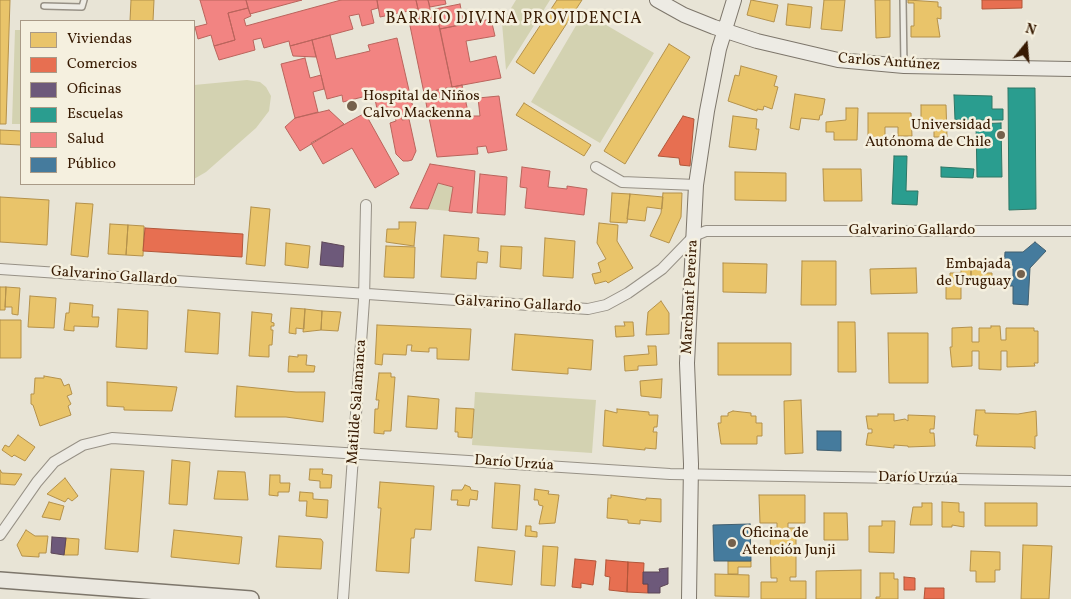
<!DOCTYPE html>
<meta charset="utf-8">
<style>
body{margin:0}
#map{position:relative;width:1071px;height:599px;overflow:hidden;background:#e8e4d6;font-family:Vollkorn,serif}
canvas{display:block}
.legend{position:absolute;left:20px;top:20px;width:175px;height:165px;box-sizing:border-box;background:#f5f0df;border:1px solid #a99a87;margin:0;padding:6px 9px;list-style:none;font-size:15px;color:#371a02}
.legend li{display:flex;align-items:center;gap:10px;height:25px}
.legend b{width:25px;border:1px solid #a99a87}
.north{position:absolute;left:1001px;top:20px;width:50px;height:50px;-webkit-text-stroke:4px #f5f0df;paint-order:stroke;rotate:17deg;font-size:14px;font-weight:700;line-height:20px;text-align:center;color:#371a02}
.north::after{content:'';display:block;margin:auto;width:18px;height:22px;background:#371a02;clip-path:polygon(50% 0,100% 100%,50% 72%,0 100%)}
</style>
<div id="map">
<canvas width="1071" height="599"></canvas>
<ul class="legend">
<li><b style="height:14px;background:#e9c46a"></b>Viviendas</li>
<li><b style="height:14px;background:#e76f51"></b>Comercios</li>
<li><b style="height:14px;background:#6d597a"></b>Oficinas</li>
<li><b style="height:14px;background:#2a9d8f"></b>Escuelas</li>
<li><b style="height:14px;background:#f28482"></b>Salud</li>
<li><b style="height:14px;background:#457b9d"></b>Público</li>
</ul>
<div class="north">N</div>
</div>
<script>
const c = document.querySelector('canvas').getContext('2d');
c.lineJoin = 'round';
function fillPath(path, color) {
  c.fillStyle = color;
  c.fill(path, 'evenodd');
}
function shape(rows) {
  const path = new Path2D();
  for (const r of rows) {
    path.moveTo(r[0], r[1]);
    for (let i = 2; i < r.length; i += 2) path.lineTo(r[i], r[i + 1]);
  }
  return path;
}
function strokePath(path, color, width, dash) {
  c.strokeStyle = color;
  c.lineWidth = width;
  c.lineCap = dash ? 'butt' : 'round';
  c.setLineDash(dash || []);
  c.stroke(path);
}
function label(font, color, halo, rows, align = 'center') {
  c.font = font + ' Vollkorn,serif';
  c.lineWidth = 5;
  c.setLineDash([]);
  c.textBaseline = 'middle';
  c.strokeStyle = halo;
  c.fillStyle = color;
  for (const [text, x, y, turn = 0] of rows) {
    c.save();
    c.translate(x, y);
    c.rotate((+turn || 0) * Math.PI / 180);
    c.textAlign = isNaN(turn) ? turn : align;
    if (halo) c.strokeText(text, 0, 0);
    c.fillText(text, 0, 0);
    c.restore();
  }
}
fillPath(shape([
 [516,0,550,0,506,70,502,23],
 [584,12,654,53,600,143,531,102],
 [15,30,21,30,21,124,12,124],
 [247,80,260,82,266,87,271,96,269,111,256,128,206,172,194,179,194,85],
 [438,183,453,187,449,211,428,209],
 [475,392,596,400,592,453,472,445]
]), '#d3d2b1');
const homes = shape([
 [0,0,10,0,6,124,0,124,0,0],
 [131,0,154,0,153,21,130,21,131,0],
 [557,0,582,0,534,74,516,62,557,0],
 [751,0,778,5,774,22,747,15,751,0],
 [824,0,845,0,842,31,821,29,824,0],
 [875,0,890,0,890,37,876,38,875,0],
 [908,0,938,2,938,7,941,7,941,19,937,18,940,37,911,37,911,26,914,26,914,3,908,3,908,0],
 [788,4,812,7,810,28,786,25,788,4],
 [669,44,690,57,625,164,604,151,669,44],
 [741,66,777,76,774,86,778,87,772,109,764,106,763,110,757,109,757,111,728,101,735,75,739,76,741,66],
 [795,94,825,99,822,115,820,115,819,120,801,118,799,130,790,128,795,94],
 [524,103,591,145,584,156,516,115,524,103],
 [921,105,946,105,947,137,934,137,934,122,921,122,921,105],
 [846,108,858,108,857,140,834,140,834,132,826,132,826,122,846,120,846,108],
 [868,113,911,113,912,136,898,136,898,127,885,127,885,144,868,144,868,113],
 [733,116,757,119,756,129,759,129,756,150,729,147,733,116],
 [0,130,21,131,21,145,0,144,0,130],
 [823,169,861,169,862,201,824,201,823,169],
 [735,172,786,173,786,201,735,200,735,172],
 [612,193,630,194,627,223,610,222,612,193],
 [663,193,682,193,681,217,669,243,650,236,661,213,663,193],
 [630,194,663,197,662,209,647,207,645,221,627,219,630,194],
 [0,197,49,200,47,245,0,242,0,197],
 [76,203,93,204,88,257,71,255,76,203],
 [251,207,270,209,265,266,246,264,251,207],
 [399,222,416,222,414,246,386,242,387,229,399,229,399,222],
 [599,223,618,225,617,241,633,268,608,283,606,281,595,284,592,274,601,272,598,263,606,259,597,243,599,223],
 [110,224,128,225,126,255,108,254,110,224],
 [128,225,144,226,143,256,126,255,128,225],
 [444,235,479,238,478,251,488,252,487,263,477,262,476,279,441,277,444,235],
 [545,238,575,241,573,278,543,276,545,238],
 [286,243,310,246,308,268,285,265,286,243],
 [386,246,415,247,414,278,384,277,386,246],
 [501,246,522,247,521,269,500,267,501,246],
 [802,261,836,261,836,305,801,305,802,261],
 [723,263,767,264,766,293,723,292,723,263],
 [916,268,917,293,871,294,870,269,916,268],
 [961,268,971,268,971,284,958,284,958,286,961,286,961,299,946,299,946,287,950,287,950,273,961,273,961,268],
 [971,268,982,268,982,273,992,273,992,287,971,284,971,268],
 [0,287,6,287,5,310,0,310,0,287],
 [6,287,20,288,18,315,12,314,12,307,5,307,6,287],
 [30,296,56,298,54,328,28,327,30,296],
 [661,301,669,313,669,334,646,335,648,312,661,301],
 [70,303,93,305,92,317,99,317,98,327,74,326,74,331,64,330,66,313,69,313,70,303],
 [291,308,305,309,304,329,296,328,296,334,289,333,291,308],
 [118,309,148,311,147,349,116,347,118,309],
 [305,309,322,311,321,330,303,332,305,309],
 [188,310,220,313,218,354,185,352,188,310],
 [322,311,341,312,338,331,321,330,322,311],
 [252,312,272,314,271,322,274,323,274,326,271,326,271,330,273,330,272,345,269,345,269,357,249,356,252,312],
 [0,320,21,320,21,358,0,358,0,320],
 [624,322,633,322,634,336,616,337,615,326,625,326,624,322],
 [838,322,855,322,856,372,838,372,838,322],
 [377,325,471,329,469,360,437,359,437,348,429,348,429,352,411,351,412,345,407,345,406,355,383,354,382,365,375,364,377,325],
 [991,326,1000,326,1001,340,1006,340,1006,328,1034,328,1034,331,1038,331,1038,363,1034,363,1035,366,1007,367,1007,351,1001,351,1001,370,979,369,979,351,972,351,972,366,952,367,950,347,952,347,952,328,972,327,972,342,979,342,979,328,991,328,991,326],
 [888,333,928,333,928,383,889,383,888,333],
 [515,334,593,340,591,370,568,368,568,374,512,370,515,334],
 [718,343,791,343,791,375,718,375,718,343],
 [648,346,656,346,657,365,638,366,638,370,625,371,624,356,649,354,648,346],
 [298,355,307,355,306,365,315,366,314,372,288,372,289,356,298,357,298,355],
 [379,373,391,373,391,377,395,377,391,431,384,431,384,434,374,433,375,409,378,409,379,400,376,400,379,373],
 [44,376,61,379,64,386,69,384,72,394,67,396,71,404,68,406,71,415,40,426,33,405,31,404,31,394,34,394,35,378,44,378,44,376],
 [662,379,661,398,641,396,640,381,662,379],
 [107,382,177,387,172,411,124,410,124,407,107,406,107,382],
 [237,386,296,392,325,392,323,422,286,417,235,417,237,386],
 [408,396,439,399,437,429,406,427,408,396],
 [801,400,803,453,785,454,784,401,801,400],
 [456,408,474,409,472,438,458,437,458,432,455,432,456,408],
 [617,409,649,412,649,415,658,415,657,427,654,427,653,432,657,432,656,449,645,448,645,450,603,446,605,410,617,413,617,409],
 [976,410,985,410,985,413,1018,414,1036,411,1037,436,1035,436,1035,449,1032,447,976,446,978,435,974,435,974,430,976,410],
 [733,411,751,413,751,416,756,416,756,423,762,423,762,436,757,436,757,444,721,444,718,423,721,423,721,416,728,416,728,413,733,411],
 [878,414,894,414,894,421,905,419,908,421,908,415,935,416,934,429,930,429,930,433,934,433,935,446,908,447,908,446,894,445,894,448,866,445,868,433,872,433,872,429,868,429,866,416,878,416,878,414],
 [18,435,35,447,25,461,14,455,12,457,2,450,5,445,9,447,18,435],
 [172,460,190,462,187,505,169,504,172,460],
 [111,469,144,471,138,552,105,549,111,469],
 [310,469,323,469,322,474,332,475,331,488,320,488,320,481,309,480,310,469],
 [0,470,2,473,22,474,15,485,0,484,0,470],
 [218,471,245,472,248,500,214,499,218,471],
 [270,475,280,475,280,483,290,483,289,492,278,492,278,496,269,495,270,475],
 [65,478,78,496,72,501,68,498,65,502,47,494,65,478],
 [380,482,434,486,431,530,415,529,414,538,411,538,409,573,376,571,381,508,378,508,380,482],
 [495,483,520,485,517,530,492,528,495,483],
 [465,485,470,487,471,490,478,491,477,500,470,499,469,506,457,505,458,500,451,500,452,490,462,490,465,485],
 [535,489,549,491,548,494,559,495,555,523,539,524,543,506,539,505,538,500,534,500,535,489],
 [300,492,313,493,313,499,328,500,327,518,306,516,307,501,299,501,300,492],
 [611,495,646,500,646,498,661,499,661,522,640,520,640,524,628,523,628,520,607,518,608,498,611,498,611,495],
 [759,495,805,495,805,523,788,523,788,528,796,528,796,577,790,577,790,581,806,581,806,599,761,599,761,582,777,582,777,578,771,578,770,528,777,528,777,523,760,523,759,495],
 [49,502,64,506,60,520,42,517,49,502],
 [942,502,959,503,959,512,964,512,964,527,952,525,952,527,942,527,942,502],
 [922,503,932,503,932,525,910,525,913,507,922,507,922,503],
 [985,503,1037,503,1037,526,985,526,985,503],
 [824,513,847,513,848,540,824,540,824,513],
 [882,521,895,521,894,553,869,552,869,526,882,526,882,521],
 [526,526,531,526,531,531,537,532,537,537,525,536,526,526],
 [26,530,35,536,48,536,46,553,39,553,39,557,22,556,17,545,26,530],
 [174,530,242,537,239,564,171,557,174,530],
 [279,536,321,539,323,542,321,569,276,567,279,536],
 [66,538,79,539,78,555,64,555,66,538],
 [1023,545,1052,546,1049,599,1021,599,1023,545],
 [543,546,558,547,555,586,541,585,543,546],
 [478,547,515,551,512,585,475,581,478,547],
 [971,551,1000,552,1000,570,995,570,995,582,976,582,976,571,970,571,971,551],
 [728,561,751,561,751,567,738,567,738,574,728,574,728,561],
 [861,570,861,599,816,599,816,571,861,570],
 [880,573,894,573,894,579,898,579,898,599,876,599,876,597,880,597,880,573],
 [715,574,749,575,749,597,715,596,715,574]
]);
fillPath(homes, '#e9c46a');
strokePath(homes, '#b4914b', 1);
const shops = shape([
 [982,0,1022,0,1022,8,982,9,982,0],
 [683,116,694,119,690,166,680,165,679,158,658,156,683,116],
 [145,228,243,234,242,257,143,251,145,228],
 [575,559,596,561,593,585,581,583,581,588,572,587,575,559],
 [606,560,628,562,627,592,609,590,610,577,605,576,606,560],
 [628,562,644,563,643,584,648,584,648,593,627,592,628,562],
 [904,577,915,578,915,590,904,590,904,577],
 [925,588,944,588,944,599,924,599,925,588]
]);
fillPath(shops, '#e76f51');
strokePath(shops, '#b25639', 1);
const offices = shape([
 [322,242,344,246,343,267,320,265,322,242],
 [52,537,66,538,64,555,51,553,52,537],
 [668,568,668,584,660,587,660,593,648,593,648,584,643,584,643,572,660,572,659,569,668,568]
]);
fillPath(offices, '#6d597a');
strokePath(offices, '#5d4656', 1);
const schools = shape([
 [1008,88,1035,88,1036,209,1009,210,1008,88],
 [954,95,992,96,992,109,1003,109,1003,120,955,120,954,95],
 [1001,123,1002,177,977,177,976,124,1001,123],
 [894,156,907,156,906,191,918,191,917,205,892,204,894,156],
 [941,167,974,169,973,178,941,177,941,167]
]);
fillPath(schools, '#2a9d8f');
strokePath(schools, '#2e7665', 1);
const health = shape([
 [200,0,246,0,248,8,228,13,235,40,214,46,211,35,198,39,195,27,207,24,200,0],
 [246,0,302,0,250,14,246,0],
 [341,0,377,0,378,8,371,10,374,23,362,26,359,14,349,16,353,29,290,46,289,41,264,48,261,38,253,40,255,50,219,60,214,46,235,40,228,13,248,8,251,16,244,19,246,26,341,0],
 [377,0,416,0,418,9,380,17,377,0],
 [416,0,428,0,432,18,437,17,452,87,424,93,409,21,420,18,416,0],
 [428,0,445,0,446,4,430,7,428,0],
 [460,4,464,24,440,29,435,9,460,4],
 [491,19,495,36,466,41,470,62,496,56,501,78,452,87,440,29,491,19],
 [330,35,336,59,370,51,368,45,397,38,414,112,379,119,374,94,343,102,342,95,327,99,312,40,330,35],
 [312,40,316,57,293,56,290,46,312,40],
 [305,58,310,78,321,75,324,89,313,92,318,112,295,118,281,64,305,58],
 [462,85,469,116,480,116,478,98,499,96,507,150,488,153,486,146,477,147,478,154,437,157,424,93,462,85],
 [329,110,344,124,300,151,285,127,295,118,329,110],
 [365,113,399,174,375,188,352,148,323,164,311,143,365,113],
 [401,114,402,120,409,119,416,151,412,160,408,161,403,161,396,154,390,123,396,121,395,116,401,114],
 [430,164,475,171,472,213,449,211,453,187,438,183,428,209,410,208,430,164],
 [522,167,550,171,548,187,567,189,567,186,587,189,584,215,525,208,527,188,520,187,522,167],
 [480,174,507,177,505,215,477,213,480,174]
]);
fillPath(health, '#f28482');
strokePath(health, '#ba645c', 1);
const public = shape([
 [1035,242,1046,251,1030,268,1028,305,1013,304,1013,286,1004,286,1004,278,1013,278,1013,269,1004,269,1005,252,1023,252,1035,242],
 [817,431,841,431,841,451,817,450,817,431],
 [750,524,751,561,714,561,713,525,750,524]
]);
fillPath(public, '#457b9d');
strokePath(public, '#415e6e', 1);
const lane = shape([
 [903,0,904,66],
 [44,6,82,7,84,0]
]);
const street = shape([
 [596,167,622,182,696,185],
 [0,269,588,309,606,305,628,293,662,269,694,236,706,231,1071,231],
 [0,535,37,482,54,462,83,445,112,438,670,474,1071,481],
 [343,599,364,300,366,205]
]);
const secondary = shape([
 [657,0,684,15,714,27,757,41,838,60,904,66,1071,69],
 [689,599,691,464,687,363,696,185,707,111,719,49,734,0]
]);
const primary = shape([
 [0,580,251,599]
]);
strokePath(lane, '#979186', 8);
strokePath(street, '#979186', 12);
strokePath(secondary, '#7d766b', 16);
strokePath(primary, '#7d766b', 18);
strokePath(lane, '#edebe4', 5);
strokePath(street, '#edebe4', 10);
strokePath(secondary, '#edebe4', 14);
strokePath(primary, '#eae7df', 15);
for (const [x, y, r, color] of [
 [352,106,6,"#75614c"],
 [1001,135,5,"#75614c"],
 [1021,274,5,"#75614c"],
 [732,543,5,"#75614c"]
]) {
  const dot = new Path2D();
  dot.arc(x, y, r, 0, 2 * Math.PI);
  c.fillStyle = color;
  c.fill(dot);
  strokePath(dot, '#f5f0df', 2);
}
label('15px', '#371a02', '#f5f0df', [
 ["Carlos Antúnez",889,63,4],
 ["Galvarino Gallardo",912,231],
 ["Galvarino Gallardo",114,277,4],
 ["Marchant Pereira",691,297,-87],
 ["Galvarino Gallardo",518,305,3],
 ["Matilde Salamanca",358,402,-86],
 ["Darío Urzúa",514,464,4],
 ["Darío Urzúa",918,479,1]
]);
label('15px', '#371a02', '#f5f0df', [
 ["Hospital de Niños",363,97],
 ["Calvo Mackenna",363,114],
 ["Universidad",991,126,"right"],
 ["Autónoma de Chile",991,143,"right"],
 ["Embajada",1011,265,"right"],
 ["de Uruguay",1011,282,"right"],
 ["Oficina de",742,534],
 ["Atención Junji",742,551]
], 'left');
c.letterSpacing = '1px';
label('16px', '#371a02', '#f5f0df', [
 ["BARRIO DIVINA PROVIDENCIA",514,20]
]);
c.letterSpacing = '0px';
</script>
